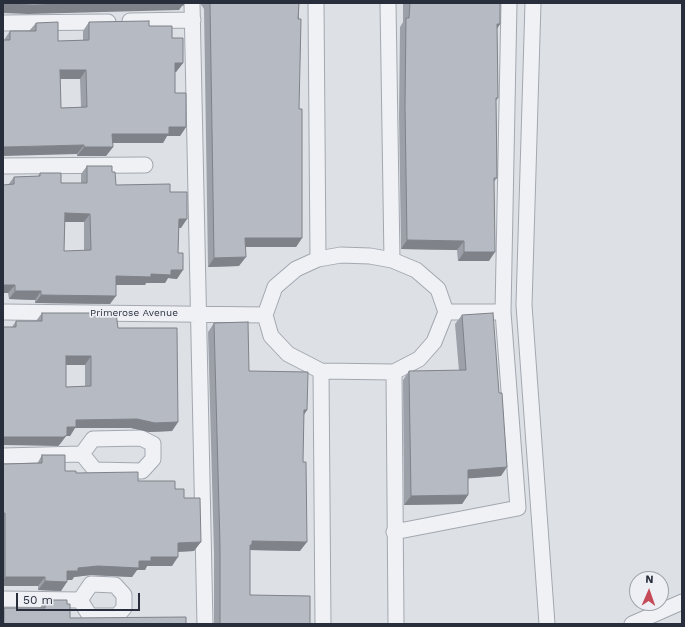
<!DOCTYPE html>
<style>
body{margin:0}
#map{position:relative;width:685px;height:627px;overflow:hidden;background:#dde1e6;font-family:"Work Sans",sans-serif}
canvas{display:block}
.frame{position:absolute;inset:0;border:4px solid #282e3c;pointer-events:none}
.north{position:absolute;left:629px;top:571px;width:40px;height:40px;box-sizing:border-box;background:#edeff4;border:1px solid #9ea2aa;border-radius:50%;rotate:2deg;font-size:11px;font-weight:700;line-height:16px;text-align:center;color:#282e3c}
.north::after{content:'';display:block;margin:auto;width:14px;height:18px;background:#c54957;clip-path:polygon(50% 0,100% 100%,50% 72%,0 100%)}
.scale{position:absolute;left:16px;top:593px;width:124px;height:18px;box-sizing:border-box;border:2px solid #282e3c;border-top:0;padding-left:5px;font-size:12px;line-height:14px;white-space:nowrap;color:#282e3c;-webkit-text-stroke:3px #edeff4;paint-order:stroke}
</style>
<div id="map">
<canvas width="685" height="627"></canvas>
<div class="frame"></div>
<div class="north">N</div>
<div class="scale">50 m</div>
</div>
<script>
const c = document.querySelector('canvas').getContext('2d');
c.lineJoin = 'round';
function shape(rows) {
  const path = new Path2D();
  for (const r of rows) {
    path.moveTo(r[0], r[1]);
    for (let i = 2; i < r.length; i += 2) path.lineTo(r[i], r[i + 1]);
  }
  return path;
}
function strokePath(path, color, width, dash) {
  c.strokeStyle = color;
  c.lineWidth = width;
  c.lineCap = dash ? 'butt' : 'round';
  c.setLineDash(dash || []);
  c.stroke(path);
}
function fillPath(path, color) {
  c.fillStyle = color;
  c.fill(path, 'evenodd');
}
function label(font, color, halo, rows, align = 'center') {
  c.font = font + ' "Work Sans",sans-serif';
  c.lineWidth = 3.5;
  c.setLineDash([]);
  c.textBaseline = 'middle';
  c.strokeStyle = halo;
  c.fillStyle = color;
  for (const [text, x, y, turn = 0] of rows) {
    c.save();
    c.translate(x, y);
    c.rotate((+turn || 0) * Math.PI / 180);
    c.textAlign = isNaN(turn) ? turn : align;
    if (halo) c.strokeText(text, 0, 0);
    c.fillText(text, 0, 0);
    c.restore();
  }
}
const street = shape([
 [192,3,205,624],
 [316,3,318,259],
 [388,3,392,260],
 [533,3,524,305,547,624],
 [130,21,193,20],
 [3,23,108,22],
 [3,166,145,165],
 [341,255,370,256,392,260,416,270,438,289,446,312,434,342,419,359,394,372,321,371,288,354,271,336,265,315,275,287,296,269,318,259,341,255],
 [3,312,265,315],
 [446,312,503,312,509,3],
 [321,371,323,624],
 [394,372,396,624],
 [141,438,153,444,153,459,142,471,95,470,82,454,93,439,141,438],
 [3,456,82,454],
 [394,532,518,508,503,312],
 [91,584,115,585,124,595,124,608,117,616,90,616,80,600,91,584],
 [3,599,80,600],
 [632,624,682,602]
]);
strokePath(street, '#a3a8b0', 17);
strokePath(street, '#f0f1f5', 15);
fillPath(shape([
 [200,3,299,3,299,109,302,238,296,247,245,247,239,266,208,267,204,9],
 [403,3,500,3,500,24,497,29,498,98,496,101,497,178,494,182,489,261,458,261,457,250,401,249,399,115,400,27,403,22],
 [89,22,149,26,172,38,183,63,176,72,175,72,175,93,186,127,180,136,167,136,163,143,112,143,113,147,106,156,77,156,77,154,4,40,10,31,29,31,36,23,58,41,83,40,83,31],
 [60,79,80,79,81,107,61,108],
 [87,166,112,172,116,185,170,192,181,228,179,228,177,279,168,278,165,283,146,283,145,285,116,285,110,304,35,303,35,300,9,299,8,293,3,293,3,185,8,185,14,177,38,176,40,173,61,183,81,183,81,174],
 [65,222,84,222,84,251,64,251],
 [42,313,118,328,178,422,172,431,149,432,131,428,75,428,70,436,66,436,60,444,58,446,12,327,16,321,36,321],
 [66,365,85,365,85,386,66,387],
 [462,315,501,476,468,478,468,495,462,504,404,505,403,380,409,371,459,371,455,324],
 [214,323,249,371,307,410,304,415,300,551,250,550,250,595,310,624,214,624,214,554,208,332],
 [42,455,65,471,76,473,138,481,175,489,184,498,194,551,178,552,172,566,147,566,145,570,137,570,132,577,91,575,74,577,72,580,67,580,61,591,38,590,38,586,3,586,3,464,37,464],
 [45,600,67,604,70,618,186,624,3,624,3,609,4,608,40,608]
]), '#9ca0a8');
fillPath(shape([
 [94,3,185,3,183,6,182,6,179,10,28,14,3,13,3,4],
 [497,24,500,24,494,33],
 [175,63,183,63,176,72,169,72],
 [60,70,86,70,80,79,54,79],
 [169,127,186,127,180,136,167,136,163,143,106,143,112,134],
 [84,145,77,154,3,156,3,147],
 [84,147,113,147,106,156,77,156],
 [65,213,90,214,84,222,59,222],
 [179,219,187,219,181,228,173,227],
 [245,238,302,238,296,247,239,247],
 [407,240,464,241,457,250,401,249],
 [464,252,495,252,489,261,458,261],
 [246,257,239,266,208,267,214,258],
 [171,270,183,270,177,279,168,278,165,283,146,283,145,285,110,285,116,276,151,274],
 [3,285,15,285,8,293,3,293],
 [15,291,41,291,35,300,9,299],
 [41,295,116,296,110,304,35,303],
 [66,356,91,356,85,365,59,365],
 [304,410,307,410,301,418],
 [137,419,178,422,172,431,149,432,131,428,75,428,70,436,66,436,60,444,58,446,3,445,3,437,67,427,76,420],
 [507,467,501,476,461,479,468,470],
 [468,495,462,504,404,505,411,496],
 [252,541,307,542,300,551,248,550,246,554],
 [201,542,194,551,172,552,178,543],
 [151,557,178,557,172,566,147,566,145,570,137,570,132,577,91,575,74,577,72,580,61,580,67,571,78,568,139,561],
 [5,577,45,577,38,586,3,586,3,580],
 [45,581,67,582,61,591,38,590]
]), '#7f8288');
const building = shape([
 [3,3,94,3,34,5,3,4,3,3],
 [210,3,299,3,298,19,301,19,299,109,302,109,302,238,245,238,246,257,214,258,210,3],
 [410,3,500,3,500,24,497,24,498,98,496,98,497,178,494,178,495,252,464,252,464,241,407,240,405,106,406,18,409,18,410,3],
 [149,21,149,26,172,26,172,38,183,38,183,63,175,63,175,93,186,93,186,127,169,127,169,134,112,134,113,147,84,147,84,145,3,147,3,40,10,40,10,31,36,31,36,23,58,22,58,41,89,40,89,22,149,21],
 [60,70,86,70,87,107,61,108,60,70],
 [87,166,112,166,112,172,115,172,116,185,170,184,170,192,187,192,187,219,179,219,178,253,183,253,183,270,171,270,171,275,151,274,151,277,116,276,116,296,41,295,41,291,15,291,15,285,3,285,3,185,14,184,14,177,40,176,40,173,61,173,61,183,87,183,87,166],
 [65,213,90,214,91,250,64,251,65,213],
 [42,313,116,313,118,328,177,328,178,422,155,423,137,419,76,420,76,427,67,427,67,435,64,437,3,437,3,327,16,327,16,321,42,321,42,313],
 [66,356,91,356,91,386,66,387,66,356],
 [493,313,499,393,502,393,507,467,468,470,468,495,411,496,409,371,466,370,462,315,493,313],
 [248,322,249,371,308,372,307,410,304,410,303,462,306,462,307,542,252,541,252,545,250,545,250,595,310,596,310,624,220,624,220,546,214,323,248,322],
 [42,455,65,455,65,471,76,471,76,473,138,472,138,481,175,481,175,489,184,489,184,498,200,498,201,542,178,543,178,557,151,557,151,561,139,561,139,568,98,566,78,568,78,571,67,571,67,582,45,581,45,577,5,577,5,513,3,513,3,464,42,463,42,455],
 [45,600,67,600,67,604,70,604,70,618,186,617,186,624,4,624,4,608,45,608,45,600]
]);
fillPath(building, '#b5bac3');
strokePath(building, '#7f8288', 1);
label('10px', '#282e3c', '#edeff4', [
 ["Primerose Avenue",134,313]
]);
</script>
